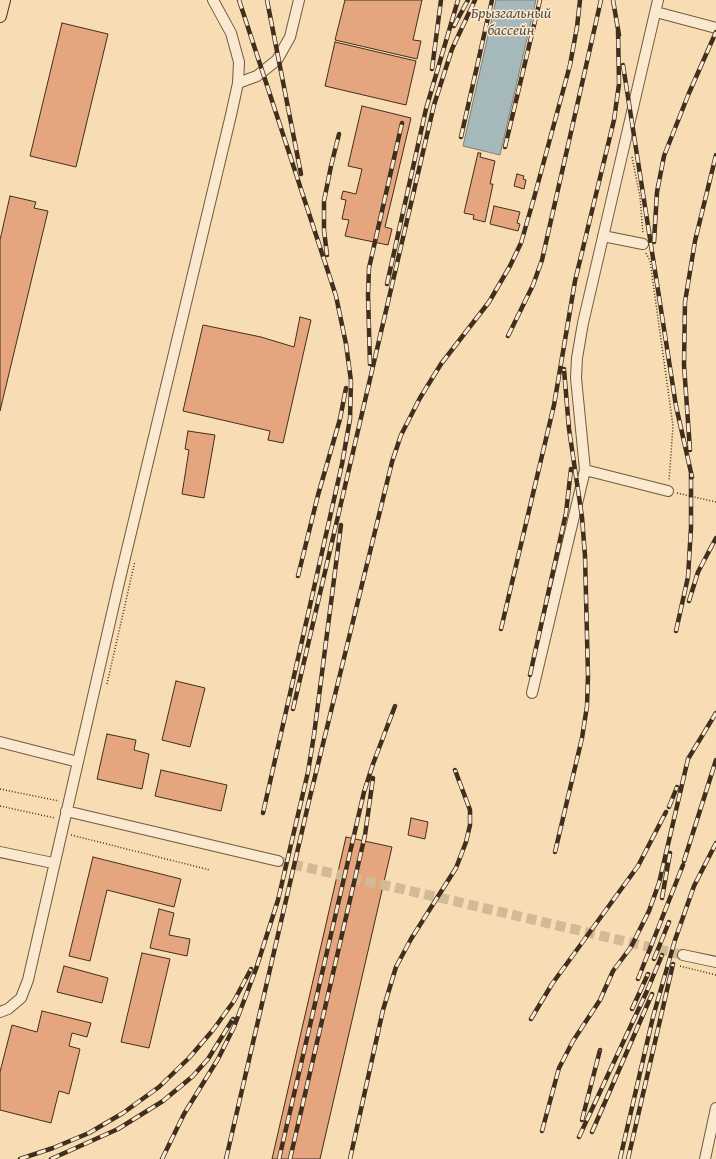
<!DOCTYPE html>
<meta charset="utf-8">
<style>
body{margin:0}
canvas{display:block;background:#f8ddb4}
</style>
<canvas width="716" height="1159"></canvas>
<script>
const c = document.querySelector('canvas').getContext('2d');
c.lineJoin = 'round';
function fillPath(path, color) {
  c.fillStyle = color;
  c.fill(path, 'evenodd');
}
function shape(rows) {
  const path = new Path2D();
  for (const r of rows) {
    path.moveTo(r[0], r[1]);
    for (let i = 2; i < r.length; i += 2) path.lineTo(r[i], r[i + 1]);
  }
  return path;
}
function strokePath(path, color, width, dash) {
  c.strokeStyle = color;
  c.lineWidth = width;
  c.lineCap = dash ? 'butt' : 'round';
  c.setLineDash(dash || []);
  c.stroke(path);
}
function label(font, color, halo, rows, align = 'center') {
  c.font = font + ' "Gentium Book Plus",serif';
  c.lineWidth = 3;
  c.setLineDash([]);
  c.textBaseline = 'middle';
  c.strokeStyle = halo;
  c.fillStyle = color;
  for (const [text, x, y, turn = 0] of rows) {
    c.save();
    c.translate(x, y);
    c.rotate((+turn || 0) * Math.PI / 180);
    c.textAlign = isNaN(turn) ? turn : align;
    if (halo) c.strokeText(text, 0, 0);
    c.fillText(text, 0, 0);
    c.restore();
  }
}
const water = shape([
 [496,0,536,0,500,155,463,146,496,0]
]);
fillPath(water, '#a5b8ba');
strokePath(water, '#7d817b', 1);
const building = shape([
 [345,0,422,0,413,40,421,41,417,59,335,40,345,0],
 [62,23,108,34,76,167,30,156,62,23],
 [335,42,416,61,406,105,325,86,335,42],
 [362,106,411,118,385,227,392,229,388,245,345,236,349,220,342,219,346,200,341,199,343,191,356,194,362,169,348,166,362,106],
 [478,153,481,153,480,157,495,161,490,184,493,184,485,222,473,219,474,215,464,213,478,153],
 [517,174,524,176,523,179,526,180,524,189,514,186,517,174],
 [10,196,36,202,34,208,48,211,0,411,0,240,10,196],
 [494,206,520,212,517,223,520,224,518,231,490,224,494,206],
 [300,317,311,320,283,443,268,440,270,431,183,411,203,325,261,337,294,347,300,317],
 [188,431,215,435,204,498,182,494,189,450,185,449,188,431],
 [176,681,205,688,190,747,162,740,176,681],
 [107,734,136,740,134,750,149,754,142,789,97,779,107,734],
 [161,770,227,785,221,811,155,796,161,770],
 [411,818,428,822,425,839,408,835,411,818],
 [346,837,392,847,320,1159,272,1159,346,837],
 [93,857,181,879,174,907,107,890,90,961,69,956,93,857],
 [159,909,174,913,169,935,190,939,187,956,150,948,159,909],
 [142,953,170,959,149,1048,121,1042,142,953],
 [64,966,108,978,102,1003,57,992,64,966],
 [42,1011,91,1023,87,1037,72,1033,69,1046,80,1049,69,1094,59,1091,51,1123,0,1110,0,1072,12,1025,37,1032,42,1011]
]);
fillPath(building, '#e5a67f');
strokePath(building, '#402f1d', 1);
strokePath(shape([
 [278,861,437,897,683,955]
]), '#d3ba96', 10, [10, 5]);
const minor = shape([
 [658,0,583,323,577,358,576,378,585,470,668,491],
 [656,12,716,28],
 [238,83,257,76,277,60,290,37,299,0],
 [603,236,643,244],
 [532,693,585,470],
 [0,742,78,762],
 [66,811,278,861],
 [0,852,53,863],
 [683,955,716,962],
 [0,1012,8,1009,21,998,28,980,118,587,231,115,238,83,239,62,231,33,213,0],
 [705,1159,716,1108]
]);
const major = shape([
 [0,16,4,0]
]);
strokePath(minor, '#6e5a43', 12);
strokePath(major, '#402f1d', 14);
strokePath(shape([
 [632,157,640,197,643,234],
 [646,253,650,261,673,426,669,481],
 [677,493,716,502],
 [107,684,135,561],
 [0,789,59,801],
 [0,806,55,818],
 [71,835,210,870],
 [680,966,716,975]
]), '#402f1d', 1.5, [1, 2]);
strokePath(minor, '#fae9ce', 10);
strokePath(major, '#f8ddb4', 12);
const rail = shape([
 [239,0,336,296,346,344,351,381,350,419,342,464,263,813],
 [267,0,301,174],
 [613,0,619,35],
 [454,26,468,0],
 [623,65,676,406,692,477],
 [432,69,441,0],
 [461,137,492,0],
 [505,147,540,0],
 [654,242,657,192,664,156,689,93,716,32],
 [327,255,324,230,324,201,331,166,339,134],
 [387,284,426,109,458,0],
 [508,336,533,285,542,260,601,0],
 [370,364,368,295,369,268,402,123],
 [690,450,684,365,685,302,695,241,716,155],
 [298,576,318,495,340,419,346,388],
 [689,601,698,572,716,538],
 [501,629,554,405,575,281,614,120,619,84,618,30],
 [676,631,688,577,691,528,691,472],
 [530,675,566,513,571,469],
 [293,709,434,105,452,49,475,0],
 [669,807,677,787],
 [555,852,582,738,587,706,588,676,585,556,582,517,569,429,564,369],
 [684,861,716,760],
 [662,898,670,853],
 [654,959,669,922],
 [638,979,683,865],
 [632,1009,648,974],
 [531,1019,552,984,638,866,666,812],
 [582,1120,600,1050],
 [542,1131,559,1068,573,1041,600,1000,613,971,631,947,649,911,659,883,688,759,716,713],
 [592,1132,652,994],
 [579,1137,647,991,662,955],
 [20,1159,53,1148,89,1133,123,1113,159,1087,189,1058,213,1030,234,1001,251,969],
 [51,1159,118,1129,163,1101,193,1076,208,1059,233,1019],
 [162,1159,184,1114,218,1059,234,1027,256,969,278,900,308,772,314,735,341,525],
 [226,1159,309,801,392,462,401,435,420,398,441,364,489,302,510,266,521,243,534,198,570,65,577,27,580,0],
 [279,1159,364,792,373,764,395,706],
 [290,1159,365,835,373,778],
 [350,1159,383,1010,396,967,411,939,456,868,466,842,470,825,470,810,455,770],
 [620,1159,653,1017,675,940,694,886,716,843],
 [628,1159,673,964]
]);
strokePath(rail, '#402f1d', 4.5);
strokePath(rail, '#fae9ce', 3, [9]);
label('italic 15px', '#595144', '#fae9ce', [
 ["Брызгальный",511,14],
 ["бассейн",511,31]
]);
</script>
